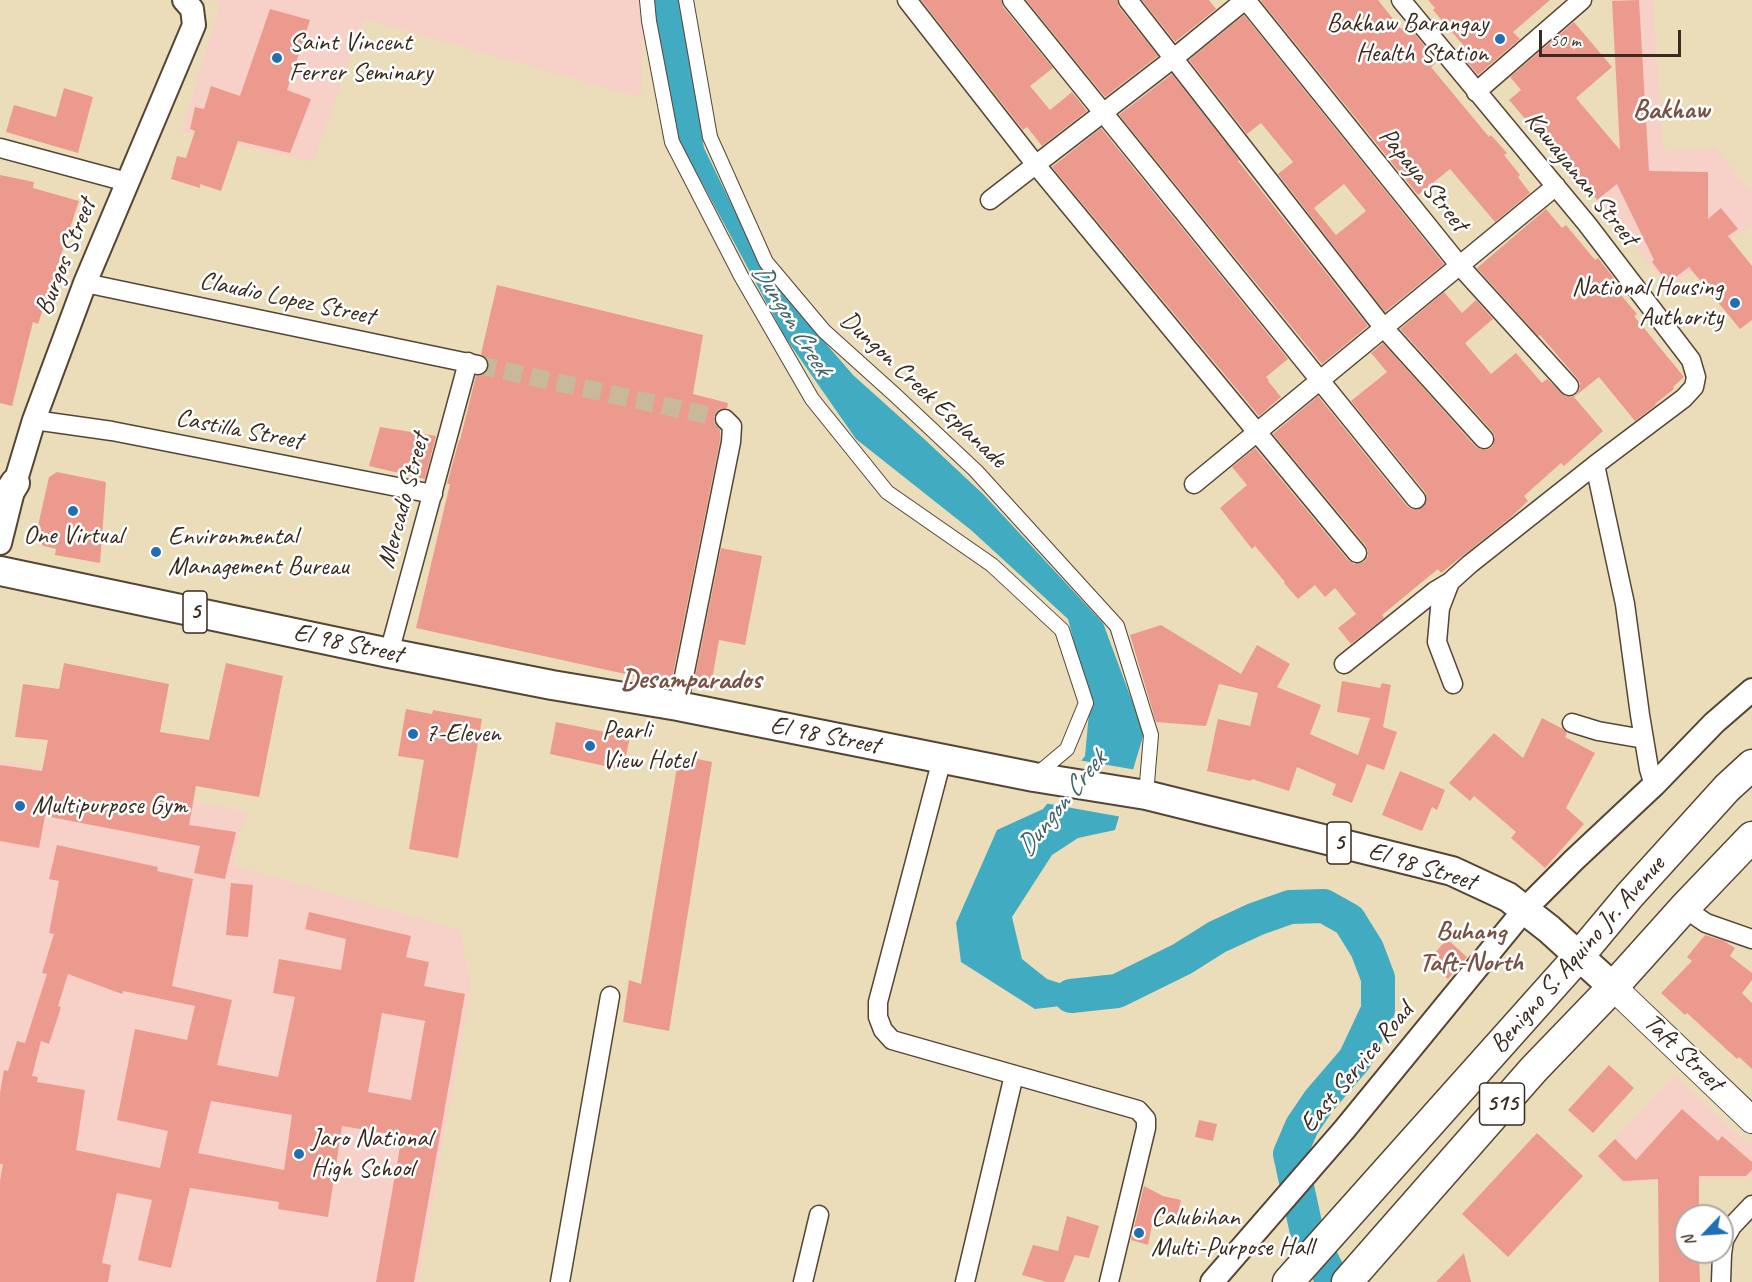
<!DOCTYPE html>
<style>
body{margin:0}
#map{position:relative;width:1752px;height:1282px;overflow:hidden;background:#ebddb9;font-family:Caveat,sans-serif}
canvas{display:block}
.north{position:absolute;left:1674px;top:1204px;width:60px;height:60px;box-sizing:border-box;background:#fff;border:2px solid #b1aaa5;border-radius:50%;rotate:245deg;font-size:16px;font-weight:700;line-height:24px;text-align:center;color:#3b2a1e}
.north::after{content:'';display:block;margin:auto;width:21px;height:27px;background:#1f6fb2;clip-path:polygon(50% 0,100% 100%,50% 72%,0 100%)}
.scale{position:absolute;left:1539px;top:30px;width:142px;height:27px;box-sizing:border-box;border:3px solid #3b2a1e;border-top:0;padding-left:8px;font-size:18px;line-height:21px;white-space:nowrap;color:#3b2a1e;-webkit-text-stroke:4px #fff;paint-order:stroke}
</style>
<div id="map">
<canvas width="1752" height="1282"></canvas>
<div class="north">N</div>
<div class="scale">50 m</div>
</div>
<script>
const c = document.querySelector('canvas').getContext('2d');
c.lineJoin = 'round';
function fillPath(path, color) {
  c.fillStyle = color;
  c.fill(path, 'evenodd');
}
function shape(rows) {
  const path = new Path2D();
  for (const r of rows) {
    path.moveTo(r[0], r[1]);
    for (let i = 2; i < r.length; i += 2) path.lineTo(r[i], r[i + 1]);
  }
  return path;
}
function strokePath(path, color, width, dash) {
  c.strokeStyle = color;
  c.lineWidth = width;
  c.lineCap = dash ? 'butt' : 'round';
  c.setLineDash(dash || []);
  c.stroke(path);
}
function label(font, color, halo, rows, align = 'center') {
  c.font = font + ' Caveat,sans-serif';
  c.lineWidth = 5;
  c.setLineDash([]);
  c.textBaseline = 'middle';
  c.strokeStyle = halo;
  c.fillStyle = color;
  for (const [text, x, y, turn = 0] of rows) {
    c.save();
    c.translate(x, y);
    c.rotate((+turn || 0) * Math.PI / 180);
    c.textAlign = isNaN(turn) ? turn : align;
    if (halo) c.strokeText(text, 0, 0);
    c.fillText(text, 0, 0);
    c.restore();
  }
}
fillPath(shape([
 [209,0,643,0,641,98,364,19,313,162,290,157,182,132,220,4],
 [1653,0,1663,151,1715,148,1752,194,1752,223,1670,289,1576,173,1619,142,1612,1],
 [0,760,247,812,232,865,460,930,471,989,418,1282,0,1282],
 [1675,1076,1752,1148,1752,1177,1623,1183,1596,1158]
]), '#f7d1c7');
fillPath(shape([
 [654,0,680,0,704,148,765,273,853,375,922,437,983,494,1103,623,1144,733,1115,830,1078,838,1052,855,1012,917,1022,959,1047,979,1081,990,1117,991,1069,1005,1035,1009,961,962,956,923,997,830,1043,809,1085,756,1090,702,1068,619,971,530,856,439,785,337,678,138,655,20]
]), '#41abc1');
fillPath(shape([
 [1078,760,1137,770,1122,817,1044,803]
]), '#ebddb9');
strokePath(shape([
 [1071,996,1117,991,1182,959,1217,937,1256,919,1290,907,1324,906,1349,920,1367,949,1378,978,1378,1010,1355,1059,1319,1101,1302,1126,1290,1154,1306,1228,1333,1282]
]), '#41abc1', 34);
fillPath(shape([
 [921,0,1001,0,1003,7,1053,68,1030,86,1050,110,1072,92,1087,111,1042,146,1027,127,1023,130],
 [1026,0,1117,0,1119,7,1158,56,1105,97],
 [1142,0,1209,0,1216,9,1175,42],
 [1262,0,1378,0,1401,29,1407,24,1437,62,1431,67,1489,137,1491,135,1507,153,1504,155,1520,175,1518,177,1530,193,1495,222,1450,169,1418,195,1261,1],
 [1428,0,1550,0,1513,32,1520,39,1478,75,1458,51,1464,46,1433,10,1435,8],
 [1639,0,1649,171,1708,172,1708,219,1721,208,1738,229,1728,236,1752,266,1752,320,1740,329,1689,267,1668,283,1652,262,1654,260,1617,184,1597,200,1566,161,1563,163,1509,100,1521,90,1510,77,1574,22,1612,67,1576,98,1620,150,1612,1],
 [270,9,310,20,287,90,311,99,290,153,238,141,221,191,200,184,200,188,171,179,177,156,186,158,195,131,190,129,195,107,204,109,211,86,240,96],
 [1244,15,1444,264,1385,312,1278,174,1293,162,1261,123,1247,134,1189,60],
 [1344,184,1366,211,1336,235,1314,208],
 [1172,74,1239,160,1238,161,1368,326,1322,364,1119,115],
 [64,88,93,97,78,153,6,132,14,105,56,117],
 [1101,128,1288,359,1266,377,1269,380,1268,381,1281,397,1259,416,1052,167],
 [0,175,34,182,33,188,79,201,38,324,33,322,12,406,0,403],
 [1546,209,1562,228,1566,225,1595,260,1598,258,1624,291,1620,294,1637,314,1634,316,1684,377,1673,387,1674,389,1655,404,1656,405,1635,421,1599,377,1574,397,1603,431,1564,466,1561,463,1524,496,1528,501,1510,518,1441,573,1438,569,1382,615,1384,618,1351,644,1338,628,1356,614,1335,588,1325,597,1315,585,1298,599,1284,583,1285,582,1255,546,1252,549,1220,508,1247,485,1232,467,1255,448,1348,560,1354,564,1364,562,1368,556,1368,551,1366,546,1273,434,1318,396,1407,506,1411,509,1417,510,1423,507,1427,498,1425,492,1351,401,1387,372,1371,353,1383,343,1476,447,1480,449,1486,450,1492,447,1495,437,1492,431,1400,329,1444,292,1462,313,1476,300,1493,319,1465,343,1491,374,1516,353,1542,383,1547,379,1565,396,1571,397,1576,395,1580,389,1580,383,1577,378,1540,335,1538,336,1477,268],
 [497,285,703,335,693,394,728,403,727,408,718,411,714,417,714,422,720,430,720,441,671,684,416,628,450,484,447,484,459,440,460,440,476,376,482,375,489,368,488,361,481,354],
 [380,427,436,436,425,479,369,466],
 [57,472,106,482,100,563,55,555,56,549,44,546,35,539,49,477],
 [721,548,762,556,745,645,719,640,711,685,694,682],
 [1161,625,1241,674,1257,645,1290,664,1277,687,1321,705,1310,734,1358,755,1370,718,1337,712,1342,681,1380,688,1382,683,1391,685,1383,727,1397,732,1384,770,1367,764,1352,803,1332,795,1336,784,1297,767,1289,791,1252,779,1251,781,1207,771,1218,719,1250,726,1258,693,1219,684,1206,726,1156,722,1130,635],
 [64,663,169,684,160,732,209,740,226,663,283,676,259,797,196,786,189,825,236,832,225,879,194,873,200,846,45,816,39,848,0,841,0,765,42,771,48,740,15,737,23,684,59,689],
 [406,709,432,714,433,710,482,719,458,858,409,849,424,760,398,756],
 [1542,718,1563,729,1567,733,1565,737,1595,753,1566,808,1584,824,1545,868,1511,838,1516,832,1474,796,1470,801,1449,783,1494,733,1523,758],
 [556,722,630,737,623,770,550,754],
 [679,755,712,762,669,1031,623,1022,629,980,641,984],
 [1400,771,1445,790,1437,810,1432,807,1422,831,1382,815],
 [57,845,158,867,157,871,193,879,172,986,232,1000,217,1065,278,1077,295,997,273,993,279,959,341,970,346,939,305,929,309,912,411,936,406,957,429,962,424,986,465,994,414,1282,376,1282,402,1136,342,1126,328,1217,278,1209,279,1202,190,1188,171,1268,138,1260,152,1200,117,1193,102,1263,111,1265,108,1282,0,1282,0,1181,3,1164,0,1164,0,1093,4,1070,8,1071,17,1041,25,1043,47,974,42,973,54,934,49,933,59,881,49,879],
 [68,974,122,994,123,991,195,1006,187,1040,135,1029,117,1120,168,1131,160,1168,76,1150,85,1090,37,1082,38,1077,32,1076,41,1041,49,1044,61,1007,58,1006],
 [382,1013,425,1021,411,1100,368,1092],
 [211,1101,292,1115,284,1170,198,1153],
 [231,883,253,885,248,937,226,935],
 [1705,935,1724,941,1735,948,1730,956,1752,973,1752,980,1742,993,1752,1003,1752,1069,1739,1057,1737,1059,1687,1013,1685,1015,1661,993,1692,961,1687,957],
 [1447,939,1467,957,1448,979,1428,961],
 [1609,1065,1634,1088,1593,1133,1568,1110],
 [1682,1109,1718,1141,1722,1136,1752,1162,1752,1170,1746,1176,1699,1176,1699,1216,1686,1216,1686,1253,1699,1253,1700,1282,1659,1282,1658,1179,1623,1181,1598,1156,1615,1139,1636,1160],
 [1199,1120,1217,1124,1213,1141,1195,1137],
 [1537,1133,1583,1176,1508,1257,1462,1214],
 [1144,1186,1163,1196,1181,1200,1177,1221,1154,1215,1148,1245,1131,1240],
 [1067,1216,1099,1226,1089,1258,1075,1255,1064,1282,1047,1282,1022,1275,1033,1245,1058,1251],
 [1464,1253,1471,1282,1436,1282]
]), '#ed9a8e');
strokePath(shape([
 [478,365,725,419]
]), '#c8b99a', 18, [18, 9]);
const pedestrian = shape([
 [647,0,649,21,672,142,741,276,812,399,887,492,992,565,1062,630,1086,703,1067,749,1035,776],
 [686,0,710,137,766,262,824,331,894,394,976,471,1117,626,1151,735,1146,795]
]);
const minor = shape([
 [907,0,1036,165,1357,553],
 [1012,0,1416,499],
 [1128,0,1383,327,1484,439],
 [1246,0,1460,266,1569,386],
 [1476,92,1582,0],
 [0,148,127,182],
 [990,200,1174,58,1245,0],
 [85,283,478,365],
 [34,420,112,431,433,494],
 [1595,465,1625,604,1640,715,1649,769,1654,785],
 [1194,484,1556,186],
 [1450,582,1440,608,1437,642,1453,684],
 [389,653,468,362],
 [1344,664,1435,591,1450,582,1470,564,1595,465,1684,398,1694,387,1696,377,1691,360,1587,224,1401,0],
 [678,706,731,442,732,426,725,419],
 [1572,723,1598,731,1644,739],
 [942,759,878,1002,878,1017,883,1030,892,1040,1138,1110,1146,1119,1146,1128,1109,1282],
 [1684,908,1706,923,1752,939],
 [560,1282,610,996],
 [803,1282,819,1215],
 [965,1282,1014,1075],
 [1721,1282,1722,1254,1724,1240,1732,1226,1752,1205]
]);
const tertiary = shape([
 [0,543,15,483,34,420,85,283,194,25,192,9,184,0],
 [1212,1282,1344,1130,1525,909,1574,860,1654,785,1714,723,1752,690]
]);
const secondary = shape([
 [1613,987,1752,1120]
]);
const primary = shape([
 [0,507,15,483],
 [0,571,389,653,552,685,678,706,1034,777,1146,795,1452,871,1508,897,1549,929,1613,987]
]);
const trunk = shape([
 [1288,1282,1579,956,1630,895,1727,788,1752,765],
 [1347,1282,1534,1069,1613,987,1684,908,1752,837]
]);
strokePath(pedestrian, '#554535', 16);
strokePath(minor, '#554535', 21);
strokePath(tertiary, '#554535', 26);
strokePath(secondary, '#554535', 28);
strokePath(primary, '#554535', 32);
strokePath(trunk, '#554535', 33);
strokePath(pedestrian, '#fff', 14);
strokePath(minor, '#fff', 18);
strokePath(tertiary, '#fff', 22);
strokePath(secondary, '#fff', 26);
strokePath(primary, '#fff', 28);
strokePath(trunk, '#fff', 30);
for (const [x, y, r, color] of [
 [1500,39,6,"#1f6fb2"],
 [277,58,6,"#1f6fb2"],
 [1735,303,6,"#1f6fb2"],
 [73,511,6,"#1f6fb2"],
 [156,552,6,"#1f6fb2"],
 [413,734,6,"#1f6fb2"],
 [590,746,6,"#1f6fb2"],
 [20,806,6,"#1f6fb2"],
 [299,1154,6,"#1f6fb2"],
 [1139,1233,6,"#1f6fb2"]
]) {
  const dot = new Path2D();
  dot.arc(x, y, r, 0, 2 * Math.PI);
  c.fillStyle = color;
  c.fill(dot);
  strokePath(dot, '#fff', 2);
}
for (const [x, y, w] of [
 [195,612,24],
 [1339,843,24],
 [1502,1104,45]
]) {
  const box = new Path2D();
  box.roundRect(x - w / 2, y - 21, w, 42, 4.5);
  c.fillStyle = '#fff';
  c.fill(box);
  strokePath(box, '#3b2a1e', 1.5);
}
label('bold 24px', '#3b2a1e', null, [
 ["5",195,612],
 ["5",1339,843],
 ["515",1502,1104]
]);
label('26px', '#3b2a1e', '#fff', [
 ["Bakhaw Barangay",1488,24,"right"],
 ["Health Station",1488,54,"right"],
 ["Saint Vincent",289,43],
 ["Ferrer Seminary",289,73],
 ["National Housing",1723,288,"right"],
 ["Authority",1723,318,"right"],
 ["One Virtual",73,536,"center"],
 ["Environmental",168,537],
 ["Management Bureau",168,567],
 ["Pearli",602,731],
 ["View Hotel",602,761],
 ["7-Eleven",425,734],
 ["Multipurpose Gym",32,806],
 ["Jaro National",311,1139],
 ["High School",311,1169],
 ["Calubihan",1151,1218],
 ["Multi-Purpose Hall",1151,1248]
], 'left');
label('26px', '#3b2a1e', '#fff', [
 ["Kawayanan Street",1581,179,51],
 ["Papaya Street",1423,180,51],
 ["Burgos Street",66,257,-68],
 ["Claudio Lopez Street",287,299,12],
 ["Dungon Creek Esplanade",923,390,43],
 ["Castilla Street",239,430,11],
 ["Mercado Street",404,501,-75],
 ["El 98 Street",348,644,12],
 ["El 98 Street",825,736,11],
 ["El 98 Street",1422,867,17],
 ["Benigno S. Aquino Jr. Avenue",1578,955,-49],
 ["Taft Street",1683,1053,44],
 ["East Service Road",1357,1068,-50]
]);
label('italic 27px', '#3e6467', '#fff', [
 ["Dungon Creek",791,320,58],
 ["Dungon Creek",1062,804,-51]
]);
label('bold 27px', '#795145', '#fff', [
 ["Buhang",1471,932],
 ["Taft-North",1471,963]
]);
label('bold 28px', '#795145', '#fff', [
 ["Bakhaw",1671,111],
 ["Desamparados",691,681]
]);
</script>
